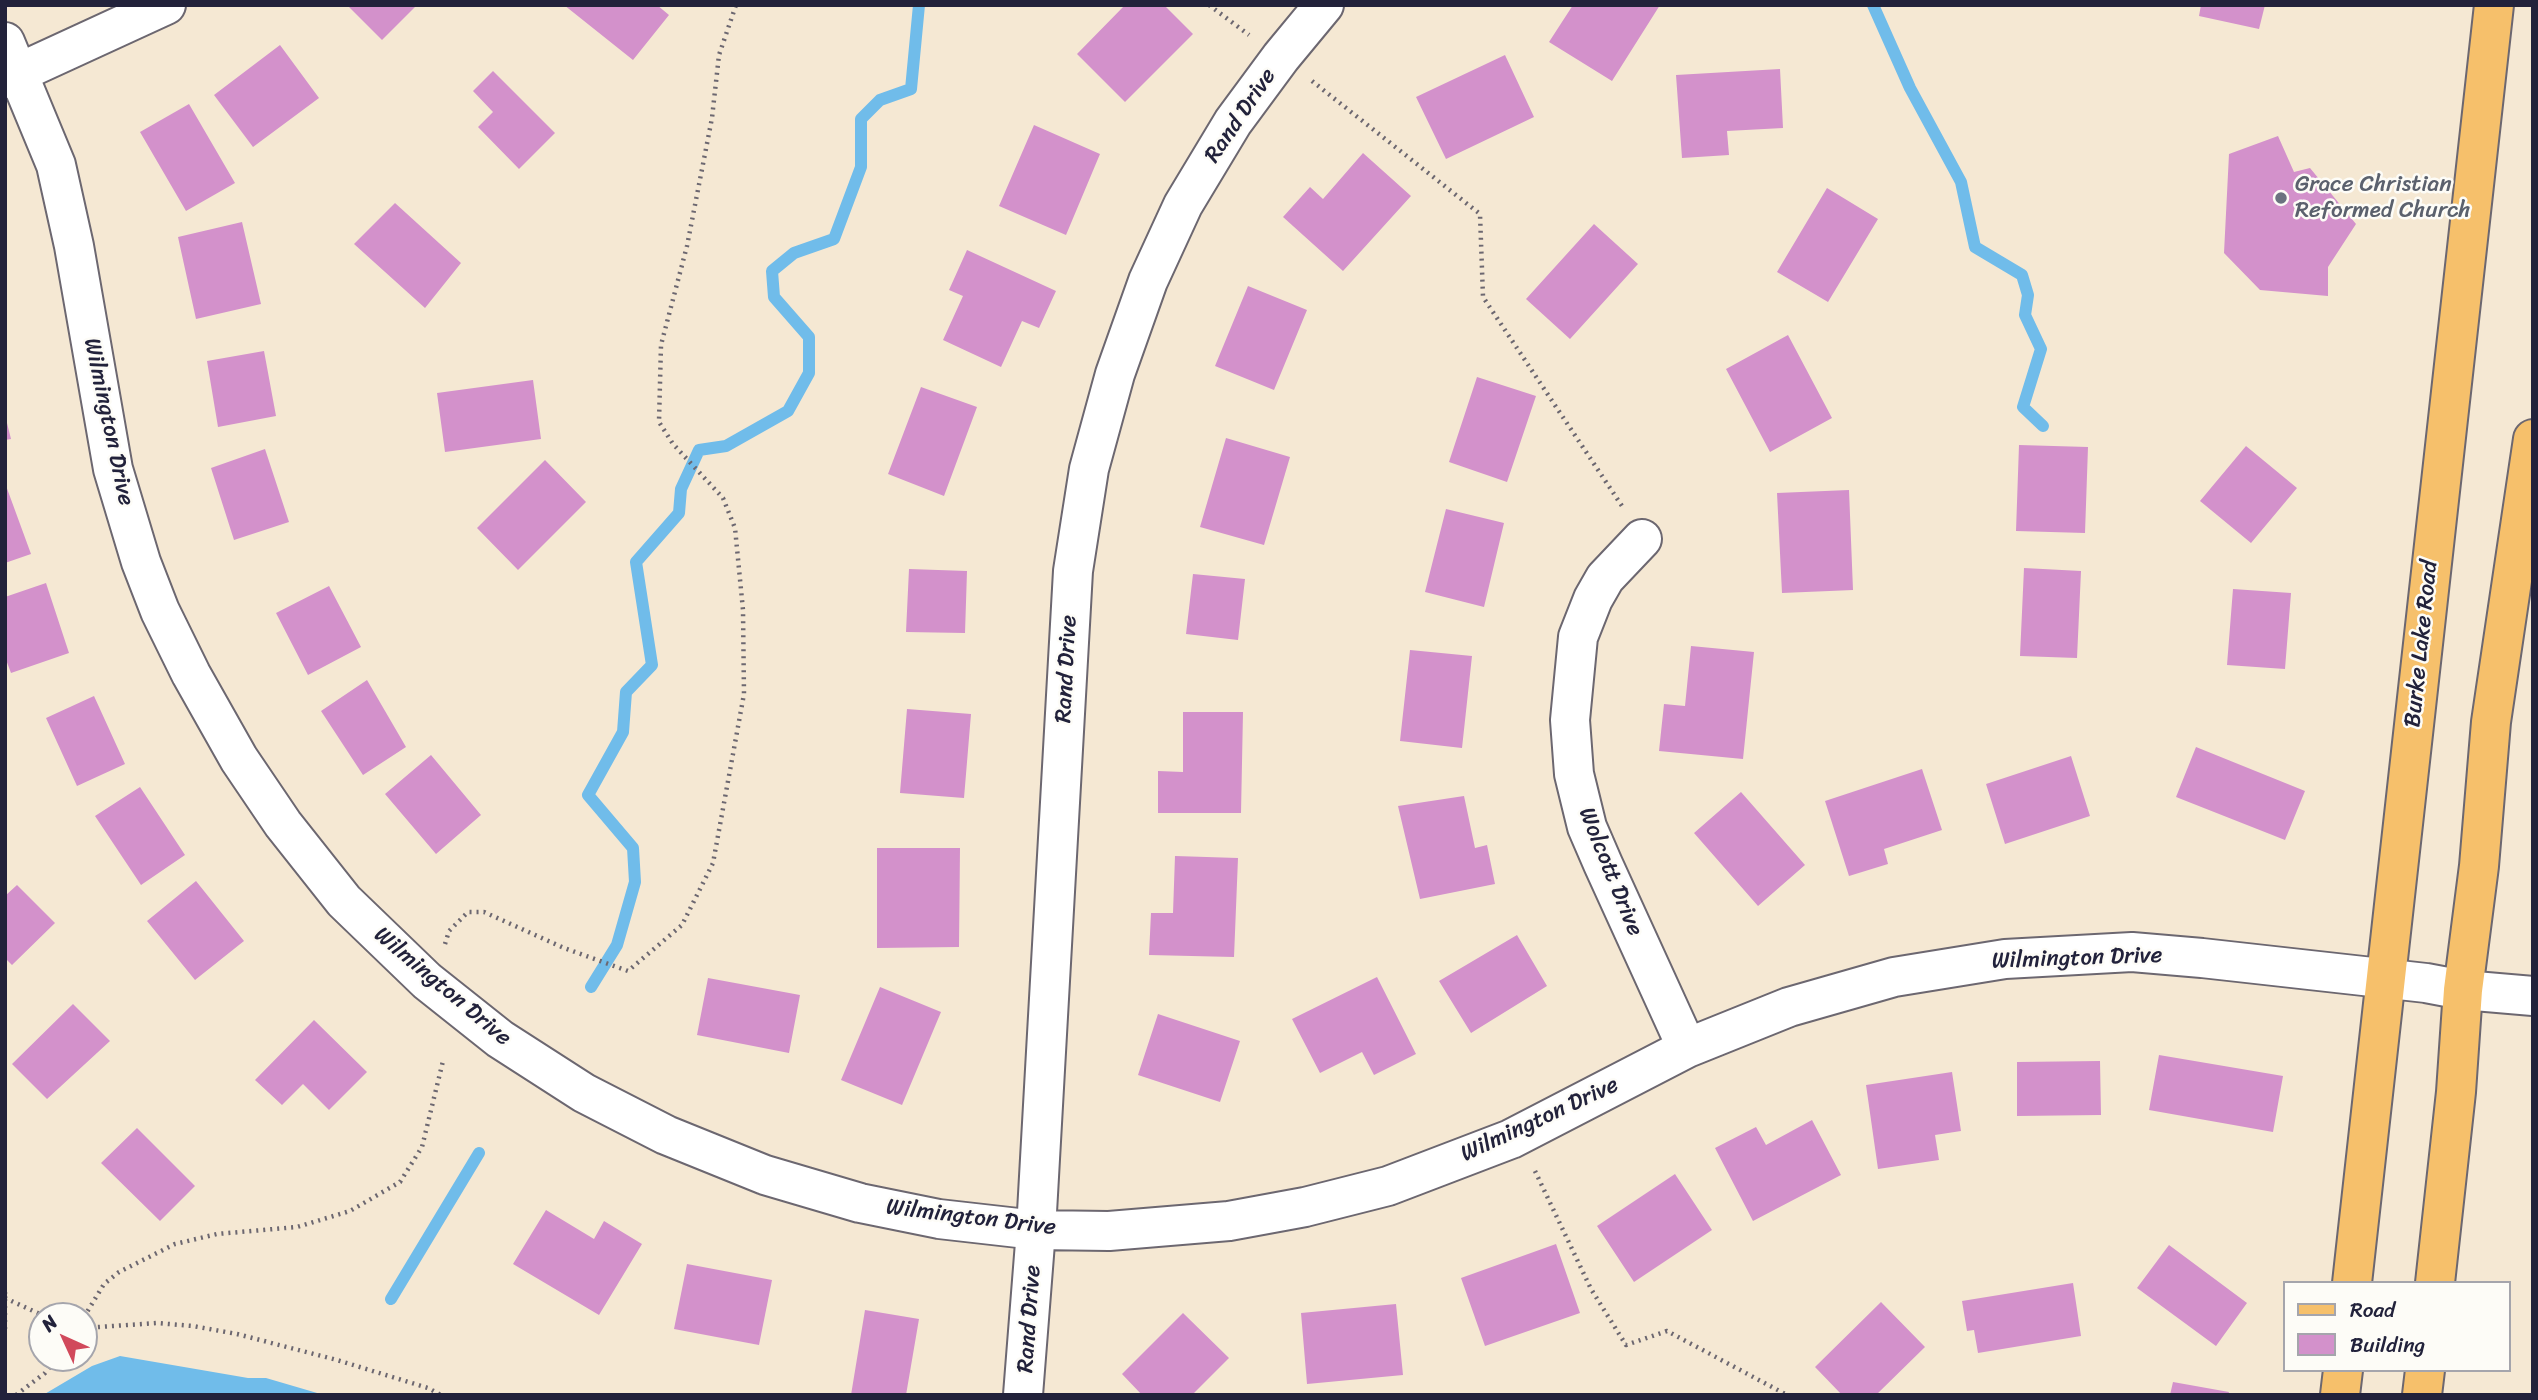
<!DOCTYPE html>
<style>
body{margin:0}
#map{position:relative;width:2538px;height:1400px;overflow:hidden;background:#f5e8d3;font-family:Sriracha,sans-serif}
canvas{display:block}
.frame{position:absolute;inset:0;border:7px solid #22223b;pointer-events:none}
.legend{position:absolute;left:2283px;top:1281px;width:228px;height:91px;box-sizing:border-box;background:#fdfcf7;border:2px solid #a5a5ac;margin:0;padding:9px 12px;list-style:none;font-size:21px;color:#22223b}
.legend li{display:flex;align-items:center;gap:14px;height:35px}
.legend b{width:35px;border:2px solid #a5a5ac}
.north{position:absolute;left:28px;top:1302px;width:70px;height:70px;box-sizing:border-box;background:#fdfcf7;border:2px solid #a5a5ac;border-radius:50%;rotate:315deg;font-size:19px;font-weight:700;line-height:28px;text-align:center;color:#22223b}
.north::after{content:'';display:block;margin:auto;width:24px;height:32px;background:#d1495b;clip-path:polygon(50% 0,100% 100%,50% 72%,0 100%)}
</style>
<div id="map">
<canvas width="2538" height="1400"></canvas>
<div class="frame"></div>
<ul class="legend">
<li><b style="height:9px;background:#f6c06b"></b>Road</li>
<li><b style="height:19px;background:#d391cb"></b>Building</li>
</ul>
<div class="north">N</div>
</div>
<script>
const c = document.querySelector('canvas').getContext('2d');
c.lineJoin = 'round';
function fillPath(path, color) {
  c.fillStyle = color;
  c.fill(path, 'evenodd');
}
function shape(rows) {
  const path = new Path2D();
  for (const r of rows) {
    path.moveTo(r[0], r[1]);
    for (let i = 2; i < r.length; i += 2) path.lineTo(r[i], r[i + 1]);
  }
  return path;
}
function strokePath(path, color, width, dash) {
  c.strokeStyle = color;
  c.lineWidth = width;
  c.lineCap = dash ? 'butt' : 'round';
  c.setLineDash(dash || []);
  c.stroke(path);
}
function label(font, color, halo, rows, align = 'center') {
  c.font = font + ' Sriracha,sans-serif';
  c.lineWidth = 5;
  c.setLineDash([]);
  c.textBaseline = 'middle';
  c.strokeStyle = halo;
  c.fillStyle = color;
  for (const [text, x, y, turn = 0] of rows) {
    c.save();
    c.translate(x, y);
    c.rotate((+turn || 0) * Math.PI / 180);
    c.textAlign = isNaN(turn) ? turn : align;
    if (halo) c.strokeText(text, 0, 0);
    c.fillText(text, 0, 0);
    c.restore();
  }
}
fillPath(shape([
 [120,1356,248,1378,266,1378,324,1395,43,1395,92,1366]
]), '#70bcea');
strokePath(shape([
 [1873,5,1910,88,1961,182,1975,247,2022,275,2028,295,2025,315,2041,349,2023,407,2043,426],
 [591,987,617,945,635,882,633,848,588,795,623,732,626,692,652,665,636,562,679,513,681,489,699,450,726,446,788,411,809,373,809,337,774,297,772,271,794,253,834,239,861,167,861,119,880,100,911,89,919,5],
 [391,1299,479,1153]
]), '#70bcea', 12);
fillPath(shape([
 [347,5,417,5,382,40],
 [564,5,657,5,669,15,633,60],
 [1125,5,1164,5,1193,34,1125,102,1077,54],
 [1573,5,1660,5,1612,81,1549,42],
 [2201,5,2265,5,2259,29,2199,16],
 [280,45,319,98,253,147,214,95],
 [1505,55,1534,117,1446,159,1416,97],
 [1780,69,1783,128,1727,131,1729,155,1682,158,1676,75],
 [493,71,555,133,519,169,478,127,493,112,473,91],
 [189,104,235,183,186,211,140,132],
 [1034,125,1100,154,1066,235,999,206],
 [2278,136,2294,172,2310,168,2356,224,2328,267,2328,296,2260,290,2224,253,2229,154],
 [1363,153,1411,196,1343,271,1283,217,1310,187,1323,199],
 [1827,188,1878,219,1828,302,1777,272],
 [395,203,461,263,425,308,354,244],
 [242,222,261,304,196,319,178,237],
 [1594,224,1638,264,1570,339,1526,299],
 [967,250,1056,291,1039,328,1022,321,1001,367,943,340,963,296,949,290],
 [1248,286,1307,310,1274,390,1215,366],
 [1788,335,1832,418,1770,452,1726,369],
 [264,351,276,416,218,427,207,361],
 [1477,377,1536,396,1507,482,1449,462],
 [533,380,541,439,445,452,437,393],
 [921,387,977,407,944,496,888,474],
 [5,415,11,439,5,440],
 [1226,438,1290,457,1264,545,1200,527],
 [2019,445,2088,447,2085,533,2016,531],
 [2246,446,2297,488,2251,543,2200,501],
 [265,449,289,522,234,540,211,468],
 [545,460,586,502,518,570,477,528],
 [5,483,31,554,5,563],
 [1849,490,1853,590,1782,593,1777,493],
 [1446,509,1504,523,1484,607,1425,592],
 [2024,568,2081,571,2077,658,2020,656],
 [909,569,967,571,965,633,906,632],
 [1193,574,1245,579,1238,640,1186,634],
 [46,583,69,653,11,673,5,657,5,597],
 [329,586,361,647,308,675,276,613],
 [2233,589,2291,593,2285,669,2227,665],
 [1691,646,1754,652,1743,759,1659,751,1664,704,1685,706],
 [1410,650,1472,656,1462,748,1400,741],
 [367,680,406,747,363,775,321,711],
 [94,696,125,764,77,786,46,718],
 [907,709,971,714,964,798,900,793],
 [1183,712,1243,712,1241,813,1158,813,1158,771,1183,772],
 [2196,747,2305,791,2285,840,2176,797],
 [431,755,481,815,436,854,385,794],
 [2071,756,2090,816,2005,844,1986,784],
 [1922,769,1942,830,1884,849,1888,864,1849,876,1825,801],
 [140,787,185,855,141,885,95,816],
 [1741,792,1805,865,1758,906,1694,833],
 [1464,796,1475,848,1487,845,1495,884,1420,899,1398,806],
 [877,848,960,848,959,947,877,948],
 [1175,856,1238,858,1234,957,1149,955,1151,913,1173,913],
 [196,881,244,941,195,980,147,921],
 [17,885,55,923,12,965,5,958,5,896],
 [1517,935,1547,986,1471,1033,1439,981],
 [1377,977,1416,1054,1374,1075,1362,1052,1320,1073,1292,1019],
 [708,978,800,995,789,1053,697,1035],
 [880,987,941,1012,902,1105,841,1080],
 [73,1004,110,1041,47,1099,12,1064],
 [1158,1014,1240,1041,1220,1102,1138,1075],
 [314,1020,367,1072,329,1110,303,1084,282,1105,255,1080],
 [2159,1055,2283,1076,2273,1132,2149,1110],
 [2100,1061,2101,1115,2017,1116,2017,1062],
 [1952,1072,1961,1131,1935,1135,1939,1160,1878,1169,1866,1085],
 [1812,1120,1841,1175,1753,1221,1715,1148,1756,1127,1766,1145],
 [137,1128,195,1186,160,1221,101,1163],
 [1675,1174,1712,1230,1634,1282,1597,1226],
 [546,1210,594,1239,604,1221,642,1244,599,1315,513,1264],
 [1556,1244,1580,1313,1485,1346,1461,1278],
 [2169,1245,2247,1303,2216,1346,2137,1288],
 [687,1264,772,1280,759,1345,674,1329],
 [2073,1283,2081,1336,1978,1353,1974,1330,1967,1331,1962,1301],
 [1881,1302,1925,1347,1876,1395,1842,1395,1815,1367],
 [1396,1304,1403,1375,1307,1384,1301,1313],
 [865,1310,919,1319,906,1395,851,1395],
 [1183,1313,1229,1358,1192,1395,1142,1395,1122,1374],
 [2173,1382,2229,1392,2228,1395,2170,1395]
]), '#d391cb');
const minor = shape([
 [5,42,56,165,74,246,113,469,141,562,160,611,191,674,239,759,283,824,344,901,427,981,500,1039,584,1093,666,1135,765,1175,860,1203,939,1219,1036,1230,1109,1231,1229,1221,1305,1207,1388,1186,1511,1139,1687,1048,1789,1007,1894,977,2005,959,2132,952,2202,958,2426,983,2463,990,2533,996],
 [5,79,166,5],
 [1642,539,1605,578,1593,599,1578,637,1570,720,1574,774,1587,827,1603,864,1687,1048],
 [1023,1395,1036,1230,1073,571,1089,469,1115,374,1148,281,1183,205,1233,122,1281,57,1324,5]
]);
const major = shape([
 [2352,1283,2494,5],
 [2435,1283,2456,1092,2463,990,2479,866,2491,722,2533,439],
 [2340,1395,2343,1370],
 [2422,1395,2425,1370]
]);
strokePath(minor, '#6c6770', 42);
strokePath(major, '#6c6770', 42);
strokePath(shape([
 [1209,5,1249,35],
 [1312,81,1480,214,1483,297,1622,506],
 [445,944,449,931,468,912,484,912,564,948,628,971,682,925,713,863,744,694,743,610,735,528,723,498,673,444,659,422,661,345,687,246,712,118,719,55,736,5],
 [1535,1171,1591,1289,1626,1345,1667,1331,1787,1395],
 [5,1292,5,1332],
 [5,1298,44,1316],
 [84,1317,104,1284,119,1272,175,1244,217,1234,297,1227,350,1211,400,1182,422,1147,443,1061],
 [84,1328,157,1323,193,1326,237,1334,337,1360,428,1388,441,1395],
 [16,1395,45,1373,57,1358]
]), '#6c6770', 4.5, [2, 5]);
strokePath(minor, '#fff', 38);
strokePath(major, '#f6c06b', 38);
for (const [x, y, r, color] of [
 [2281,198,7,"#6b7280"]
]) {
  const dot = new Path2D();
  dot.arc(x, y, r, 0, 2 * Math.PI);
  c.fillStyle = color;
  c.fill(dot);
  strokePath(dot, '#fdfcf7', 2.5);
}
label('23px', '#22223b', '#fdfcf7', [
 ["Rand Drive",1241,116,-56],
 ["Wilmington Drive",108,422,78],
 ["Burke Lake Road",2422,644,-84],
 ["Rand Drive",1067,669,-87],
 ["Wolcott Drive",1610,872,68],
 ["Wilmington Drive",2077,959,-2],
 ["Wilmington Drive",442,987,40],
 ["Wilmington Drive",1540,1120,-25],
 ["Wilmington Drive",971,1218,7],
 ["Rand Drive",1030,1319,-86]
]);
label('23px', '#5b616d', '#fdfcf7', [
 ["Grace Christian",2295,185],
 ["Reformed Church",2295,211]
], 'left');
</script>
